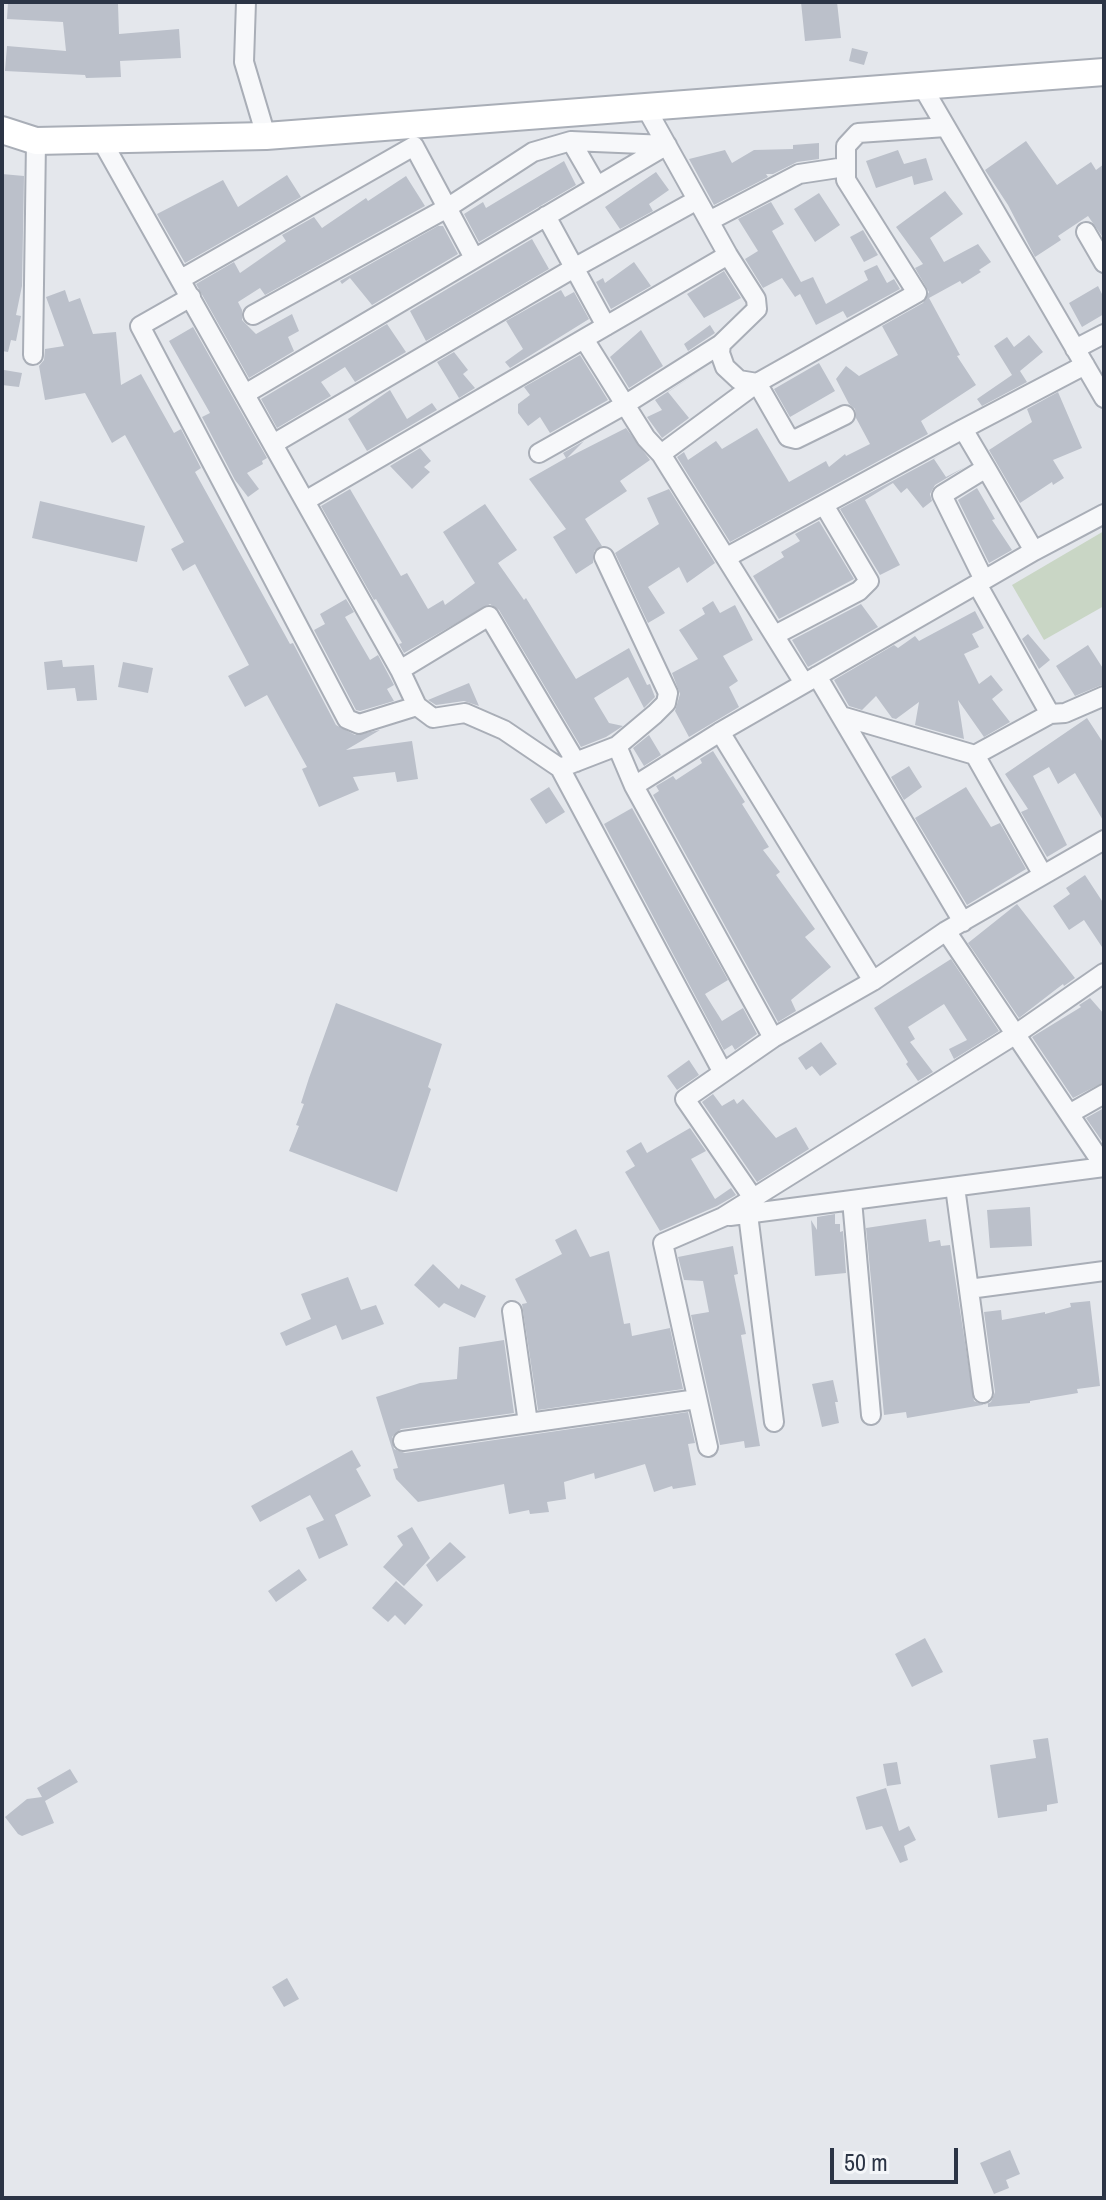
<!DOCTYPE html>
<style>
body{margin:0}
#map{position:relative;width:1106px;height:2200px;overflow:hidden;background:#e4e7ec;font-family:"Archivo Narrow",sans-serif}
canvas{display:block}
.frame{position:absolute;inset:0;border:4px solid #2b3445;pointer-events:none}
.scale{position:absolute;left:830px;top:2148px;width:128px;height:36px;box-sizing:border-box;border:4px solid #2b3445;border-top:0;padding-left:10px;font-size:24px;line-height:28px;white-space:nowrap;color:#2b3445;-webkit-text-stroke:6px #f4f6f9;paint-order:stroke}
</style>
<div id="map">
<canvas width="1106" height="2200"></canvas>
<div class="frame"></div>
<div class="scale">50 m</div>
</div>
<script>
const c = document.querySelector('canvas').getContext('2d');
c.lineJoin = 'round';
function fillPath(path, color) {
  c.fillStyle = color;
  c.fill(path, 'evenodd');
}
function shape(rows) {
  const path = new Path2D();
  for (const r of rows) {
    path.moveTo(r[0], r[1]);
    for (let i = 2; i < r.length; i += 2) path.lineTo(r[i], r[i + 1]);
  }
  return path;
}
function strokePath(path, color, width, dash) {
  c.strokeStyle = color;
  c.lineWidth = width;
  c.lineCap = dash ? 'butt' : 'round';
  c.setLineDash(dash || []);
  c.stroke(path);
}
fillPath(shape([
 [1104,531,1104,606,1044,640,1012,585]
]), '#c9d6c5');
fillPath(shape([
 [8,2,118,4,119,34,179,29,181,58,120,61,121,77,86,78,85,75,5,71,7,46,66,51,63,22,7,19],
 [801,2,837,2,841,38,805,41],
 [852,48,868,52,864,65,849,61],
 [1026,141,1057,185,1091,162,1096,170,1104,164,1104,239,1088,216,1058,236,1061,240,1035,257,1008,205,985,170],
 [819,143,819,159,797,162,773,174,766,174,768,177,714,205,689,159,725,150,732,163,754,150,793,149,793,145],
 [898,150,904,164,926,158,933,180,914,185,912,176,876,188,866,161],
 [564,161,576,185,479,242,464,214,483,202,486,208],
 [656,172,669,190,649,204,653,211,620,229,605,207],
 [2,174,24,176,22,286,16,315,21,316,16,341,11,340,8,352,2,351],
 [287,175,301,197,185,263,157,214,223,180,238,207],
 [406,176,425,206,265,295,260,288,238,302,242,310,242,320,256,334,292,314,299,331,288,337,294,351,249,378,196,284,234,262,240,273,286,241,282,235,314,217,322,228,366,198,368,201],
 [945,191,963,214,930,238,944,262,978,244,991,262,979,270,981,272,962,284,960,281,929,298,960,355,957,356,976,385,921,421,928,434,730,542,677,457,684,452,688,460,716,441,722,449,757,428,789,482,826,461,829,467,845,454,846,456,870,444,856,418,855,409,849,404,836,379,846,366,859,376,898,355,882,326,923,303,929,292,915,268,923,264,896,227],
 [819,193,840,225,815,242,794,209],
 [771,202,784,224,772,231,801,282,813,277,826,304,868,280,864,271,877,265,887,283,894,279,900,289,847,318,843,311,816,325,800,294,795,297,782,278,763,288,745,259,758,251,738,219],
 [438,226,443,226,458,254,372,305,350,278,342,284,340,281],
 [863,230,878,255,864,262,850,237],
 [532,239,549,269,426,341,410,311],
 [634,262,651,286,611,309,596,282,603,278,605,283],
 [724,271,741,298,704,318,687,294],
 [1098,286,1104,298,1104,314,1082,327,1069,303],
 [65,290,69,302,80,298,93,334,116,332,121,385,141,374,174,433,181,429,201,468,195,472,290,644,293,643,336,725,355,735,380,730,346,750,412,741,418,779,397,782,395,772,353,777,359,790,319,807,302,769,307,767,267,695,245,707,228,676,249,665,195,564,183,571,171,549,184,542,125,435,112,443,85,393,45,400,39,366,44,360,45,349,64,346,46,297],
 [561,290,565,297,574,292,589,319,510,368,505,362,523,349,506,321],
 [387,324,406,352,355,382,345,367,321,382,331,396,277,428,261,399],
 [710,325,715,333,688,351,684,344],
 [193,327,267,458,262,461,263,464,247,473,259,489,248,497,235,480,202,417,210,413,169,341],
 [641,330,663,366,629,388,610,357],
 [1029,335,1043,352,1020,371,1027,382,982,406,977,399,1012,375,994,346,1007,337,1014,347],
 [454,352,468,370,463,374,475,388,459,398,437,362],
 [580,355,608,400,550,433,540,417,528,426,518,413,518,404,530,395,524,387],
 [819,363,835,391,790,417,774,389],
 [708,366,668,392,689,418,662,438,647,417,662,410,655,400],
 [4,370,22,373,19,387,2,385],
 [390,390,407,419,432,403,437,410,367,451,348,419],
 [1058,392,1082,448,1053,460,1064,478,1053,485,1052,482,1020,503,989,450,1032,422,1027,409],
 [626,428,650,460,620,481,627,491,585,519,602,546,594,551,593,563,576,574,553,537,566,529,529,479,566,458,563,453,584,441,567,458],
 [420,448,431,461,424,467,430,472,412,489,390,466],
 [939,456,934,459,946,477,965,467,935,485,930,494,932,501,923,508,907,488,901,493,893,483,865,500,900,565,880,575,840,509],
 [977,488,995,519,992,520,1012,550,989,563,958,500],
 [350,489,401,576,407,573,428,609,443,600,445,605,475,583,443,532,485,504,517,550,498,563,524,600,526,598,576,679,629,648,647,685,650,684,655,697,644,708,628,677,594,698,609,723,623,726,606,737,581,747,499,610,490,604,404,653,399,644,402,643,376,599,374,600,321,506],
 [669,489,715,563,687,583,679,567,648,587,665,613,648,623,615,553,659,524,647,498],
 [40,501,145,526,137,562,32,538],
 [819,521,854,579,779,619,753,576,784,557,781,552,800,541,795,534],
 [346,599,354,612,345,617,370,660,378,655,394,685,387,689,394,701,360,711,356,710,314,630,325,624,320,614],
 [713,601,720,613,735,605,753,640,723,656,738,681,729,687,739,707,689,737,675,711,680,694,672,673,698,659,679,630,705,614,702,608],
 [861,604,878,627,808,667,792,640],
 [975,611,984,628,972,634,979,647,964,654,979,684,991,675,1003,690,992,699,1010,722,984,737,958,700,964,739,915,725,919,702,896,719,892,718,876,696,862,710,849,706,834,680,894,645,898,648,915,636,919,641],
 [1028,634,1050,660,1039,669,1022,639],
 [1088,645,1104,670,1104,684,1075,696,1056,666],
 [62,660,63,667,94,665,97,700,77,701,75,688,47,690,44,662],
 [123,662,153,668,148,693,118,687],
 [469,683,479,706,464,701,436,705,428,700],
 [1087,718,1104,744,1104,822,1075,773,1058,784,1049,767,1033,776,1067,845,1047,857,1021,812,1028,809,1005,774],
 [649,735,661,755,644,766,633,748],
 [713,751,745,802,742,804,769,847,763,850,780,872,776,875,815,929,805,937,831,967,791,1000,796,1011,778,1022,653,795,659,791,656,786,673,776,676,780,702,763,700,759],
 [909,766,922,787,904,800,891,777],
 [549,787,565,812,546,824,530,799],
 [966,787,991,827,1000,823,1026,869,967,905,915,818],
 [632,808,728,980,705,994,722,1021,743,1008,757,1034,735,1050,732,1045,724,1050,604,824],
 [1085,875,1104,904,1104,950,1084,920,1069,930,1053,906,1070,894,1066,888],
 [1017,904,1075,978,1064,986,1063,984,1019,1018,968,943],
 [951,959,999,1031,954,1059,949,1049,967,1040,944,1004,908,1027,915,1039,910,1042,933,1072,918,1081,906,1064,908,1062,874,1008],
 [1090,998,1104,1014,1104,1082,1073,1098,1032,1037,1081,1007,1079,1005],
 [336,1003,442,1044,428,1087,431,1089,397,1192,289,1151,299,1126,296,1125,304,1104,301,1103,309,1078],
 [821,1042,837,1064,820,1076,812,1066,806,1070,798,1058],
 [689,1060,699,1075,677,1090,667,1076],
 [713,1094,722,1106,734,1099,737,1104,743,1099,776,1138,796,1127,809,1149,757,1182,702,1102],
 [1104,1108,1104,1144,1086,1118],
 [690,1128,706,1151,691,1159,715,1199,731,1188,736,1195,717,1206,660,1231,625,1172,635,1166,626,1151,641,1142,647,1153],
 [1030,1207,1032,1246,990,1248,987,1210],
 [835,1214,835,1224,840,1224,840,1232,843,1231,846,1273,815,1276,811,1220,817,1230,817,1217],
 [926,1219,929,1242,940,1240,941,1246,950,1245,974,1401,985,1405,991,1402,995,1392,984,1312,1001,1310,1002,1320,1045,1312,1045,1314,1071,1307,1070,1303,1090,1301,1100,1386,1077,1389,1078,1393,1030,1401,1030,1403,988,1407,988,1404,907,1418,906,1412,884,1415,866,1228],
 [576,1229,590,1257,609,1251,624,1324,630,1323,632,1336,670,1328,683,1389,538,1410,522,1304,527,1303,515,1279,562,1254,555,1240],
 [733,1246,738,1274,734,1275,746,1334,741,1335,760,1446,745,1448,744,1441,720,1445,691,1315,709,1312,703,1281,684,1280,678,1257],
 [433,1264,459,1289,461,1284,486,1296,475,1318,444,1303,439,1308,414,1285],
 [348,1277,361,1310,376,1305,384,1324,342,1340,336,1325,286,1346,280,1333,311,1319,301,1294],
 [504,1340,514,1413,401,1429,392,1437,394,1449,405,1453,688,1412,695,1443,688,1444,696,1485,673,1489,672,1486,654,1492,645,1464,595,1479,594,1473,564,1482,566,1499,547,1502,549,1512,530,1514,529,1510,509,1514,504,1484,418,1502,396,1479,393,1469,398,1468,376,1397,420,1383,457,1379,459,1347],
 [833,1380,838,1402,835,1402,839,1423,822,1427,812,1384],
 [352,1450,361,1466,356,1469,371,1496,335,1515,348,1545,319,1559,306,1528,324,1520,310,1495,260,1522,251,1506],
 [412,1527,430,1558,404,1586,383,1567,403,1545,397,1536],
 [450,1542,466,1557,437,1582,426,1565],
 [299,1569,307,1580,276,1602,268,1591],
 [396,1581,423,1605,405,1625,395,1615,388,1622,372,1608],
 [925,1638,943,1672,912,1687,895,1654],
 [1048,1738,1058,1803,1047,1805,1047,1811,998,1818,990,1765,1036,1758,1033,1740],
 [897,1762,901,1784,887,1786,883,1764],
 [70,1769,78,1782,45,1801,54,1823,22,1836,18,1834,5,1817,27,1799,42,1797,37,1788],
 [886,1788,899,1831,909,1826,916,1840,904,1846,908,1860,900,1863,882,1826,866,1830,856,1797],
 [287,1978,299,1999,284,2007,272,1987],
 [1010,2150,1020,2174,1006,2180,1009,2188,994,2194,980,2163]
]), '#bbc0ca');
const minor = shape([
 [246,2,244,62,266,136],
 [922,86,1104,398],
 [646,108,728,255,756,299,757,309,721,344,720,353,725,367,739,380,757,383,917,293,846,180,846,146,858,133,946,127],
 [102,141,400,670,417,706,433,718,465,713,504,730,560,768],
 [571,141,597,186],
 [546,216,606,326],
 [709,221,799,174,845,167],
 [1086,232,1104,263],
 [181,279,414,146,474,258],
 [191,297,140,326,347,719,359,724,417,706],
 [253,315,447,208,533,152,571,141,667,145],
 [584,339,646,438,661,454,804,683],
 [1075,349,1104,334],
 [33,355,36,141],
 [245,394,667,145],
 [963,429,1085,365],
 [273,444,574,268,697,200],
 [539,453,626,404,721,344],
 [661,454,757,383,788,437,796,439,845,415],
 [305,501,728,255],
 [1034,551,1104,514],
 [604,557,668,693,666,703,655,714,617,746],
 [775,635,859,591,869,581,824,505],
 [400,670,489,616,576,762],
 [817,676,963,922],
 [1050,714,1065,713,1104,696],
 [841,716,975,755,1050,714,977,584,1034,551,986,468],
 [720,732,873,981,946,931,1104,840],
 [975,755,1043,875],
 [634,786,720,732,984,580,942,495,986,468,963,429,727,557],
 [946,931,1104,1166],
 [722,1071,560,768,617,746,634,786,773,1038],
 [1069,1114,1104,1094],
 [955,1187,983,1393],
 [753,1198,685,1099,773,1038,873,981],
 [852,1200,871,1415],
 [748,1214,774,1422],
 [730,1216,1104,1167],
 [969,1289,1104,1271],
 [512,1311,528,1423],
 [403,1441,697,1399],
 [708,1447,663,1243,723,1217,1016,1034,1104,973]
]);
const secondary = shape([
 [2,130,36,141,266,136,1104,72]
]);
strokePath(minor, '#a9aeb7', 22);
strokePath(secondary, '#a9aeb7', 30);
strokePath(minor, '#f7f8fa', 18);
strokePath(secondary, '#fff', 26);
</script>
